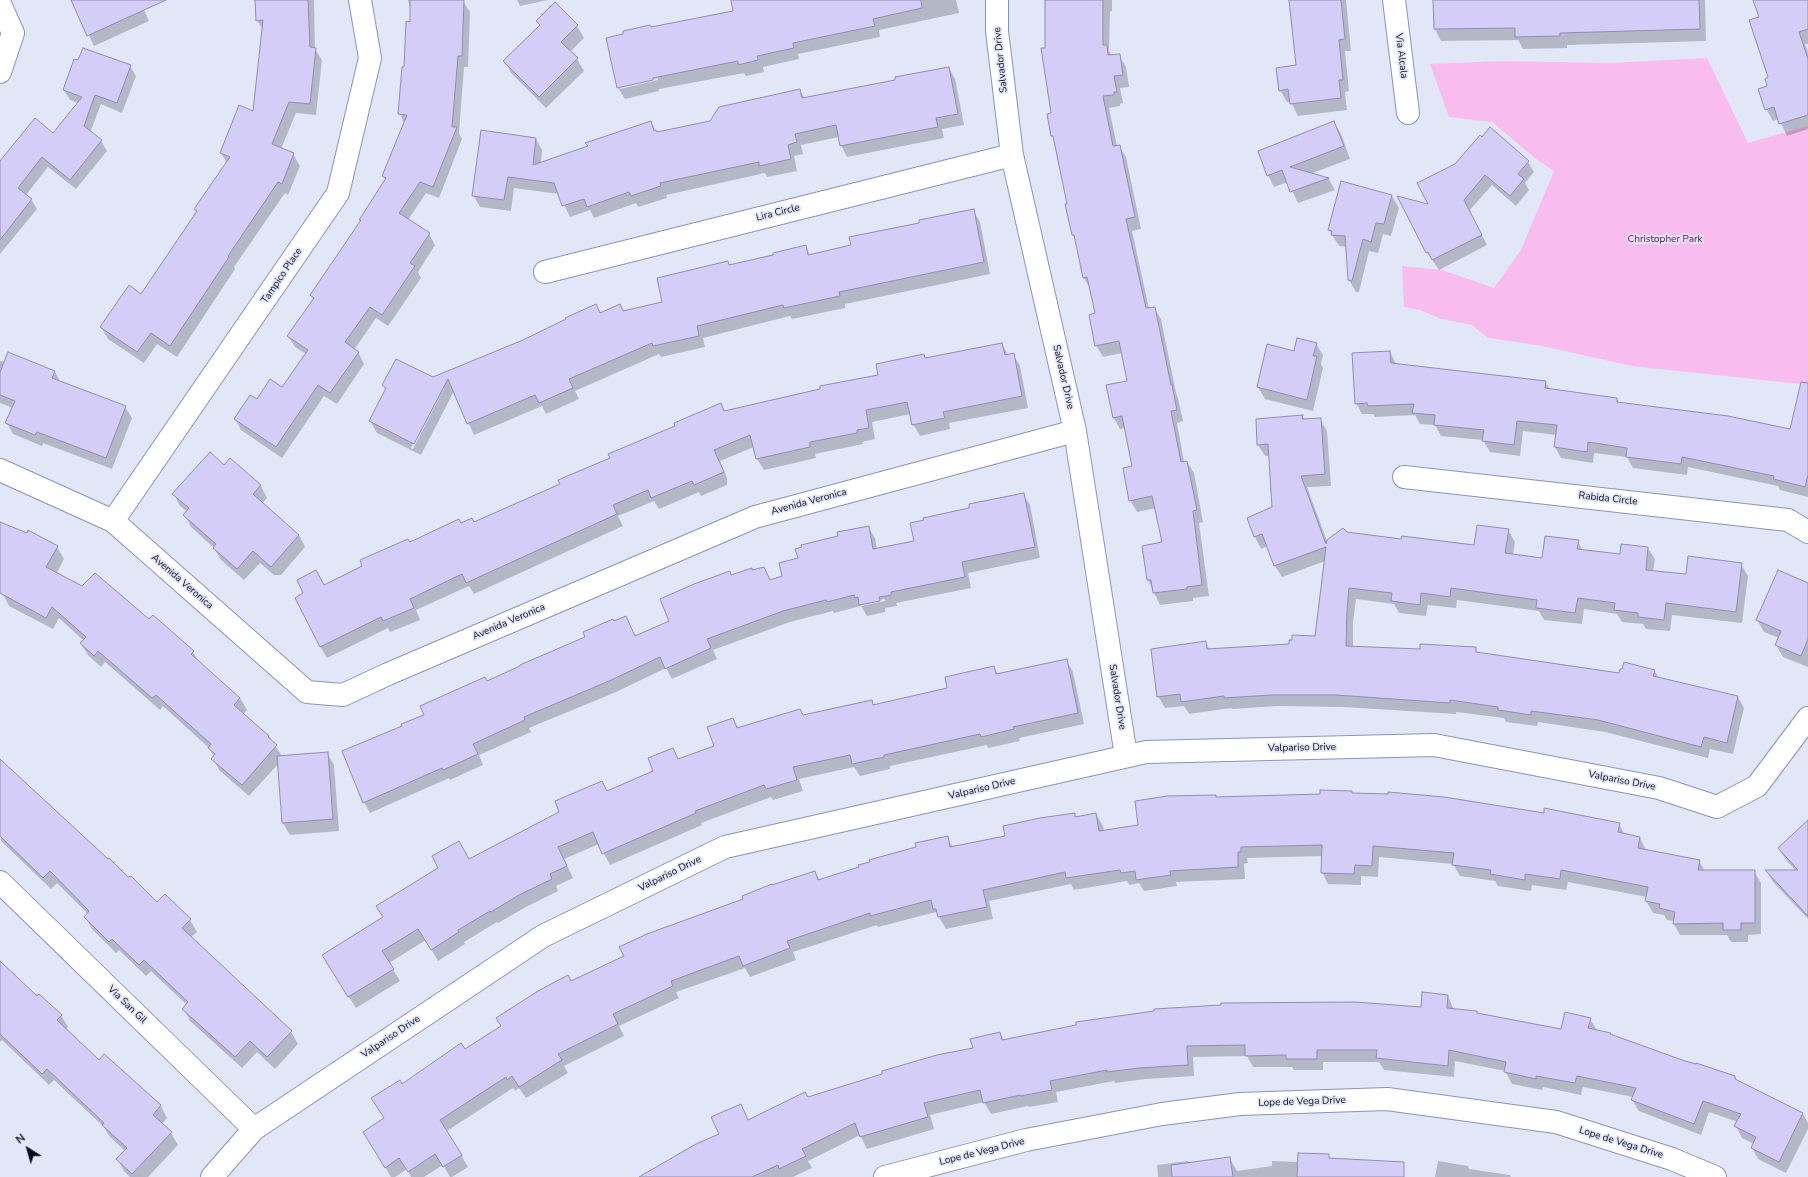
<!DOCTYPE html>
<style>
body{margin:0}
#map{position:relative;width:1808px;height:1177px;overflow:hidden;background:#e2e7f8;font-family:"Nunito Sans",sans-serif}
canvas{display:block}
.north{position:absolute;left:8px;top:1129px;width:40px;height:40px;-webkit-text-stroke:3px #e2e7f8;paint-order:stroke;rotate:323deg;font-size:11px;font-weight:700;line-height:16px;text-align:center;color:#080b19}
.north::after{content:'';display:block;margin:auto;width:14px;height:18px;background:#080b19;clip-path:polygon(50% 0,100% 100%,50% 72%,0 100%)}
</style>
<div id="map">
<canvas width="1808" height="1177"></canvas>
<div class="north">N</div>
</div>
<script>
const c = document.querySelector('canvas').getContext('2d');
c.lineJoin = 'round';
function fillPath(path, color) {
  c.fillStyle = color;
  c.fill(path, 'evenodd');
}
function shape(rows) {
  const path = new Path2D();
  for (const r of rows) {
    path.moveTo(r[0], r[1]);
    for (let i = 2; i < r.length; i += 2) path.lineTo(r[i], r[i + 1]);
  }
  return path;
}
function strokePath(path, color, width, dash) {
  c.strokeStyle = color;
  c.lineWidth = width;
  c.lineCap = dash ? 'butt' : 'round';
  c.setLineDash(dash || []);
  c.stroke(path);
}
function label(font, color, halo, rows, align = 'center') {
  c.font = font + ' "Nunito Sans",sans-serif';
  c.lineWidth = 3.5;
  c.setLineDash([]);
  c.textBaseline = 'middle';
  c.strokeStyle = halo;
  c.fillStyle = color;
  for (const [text, x, y, turn = 0] of rows) {
    c.save();
    c.translate(x, y);
    c.rotate((+turn || 0) * Math.PI / 180);
    c.textAlign = isNaN(turn) ? turn : align;
    if (halo) c.strokeText(text, 0, 0);
    c.fillText(text, 0, 0);
    c.restore();
  }
}
fillPath(shape([
 [1707,58,1748,143,1808,126,1808,385,1632,366,1537,345,1488,338,1472,325,1441,319,1420,310,1404,307,1402,266,1442,270,1494,288,1521,250,1554,171,1536,159,1492,122,1449,117,1430,64,1502,61,1611,63]
]), '#f8bdee');
fillPath(shape([
 [72,0,140,0,149,21,94,46],
 [256,0,314,0,315,49,322,60,316,115,296,113,281,149,293,154,300,166,288,195,285,193,234,267,235,269,177,357,157,344,144,363,108,339,101,327,142,295,198,213,195,209,227,163,221,153,254,112,263,30,257,20],
 [408,0,462,0,470,12,468,67,464,67,459,133,462,139,439,198,426,193,408,220,429,234,435,245,418,272,421,278,388,326,376,318,354,350,358,352,364,364,337,404,324,396,282,458,241,430,235,419,257,400,282,388,306,354,295,347,288,336,313,300,311,295,361,221,361,220,386,181,383,176,404,123,400,114,405,68,415,23],
 [517,0,548,0,520,6],
 [732,0,956,0,959,13,879,30,880,37,798,54,799,59,763,67,764,72,746,76,744,73,659,89,659,91,625,99,618,88,607,39,651,28,734,11],
 [658,78,658,80,620,89,620,87],
 [1046,0,1112,0,1112,11,1110,11,1109,51,1112,56,1119,55,1126,67,1129,87,1120,88,1123,103,1120,104,1120,106,1109,108,1117,146,1119,146,1126,157,1141,229,1132,231,1149,309,1154,308,1161,319,1176,393,1178,398,1183,421,1177,423,1184,462,1187,462,1194,473,1203,522,1199,523,1209,596,1193,598,1193,601,1160,605,1148,580,1143,547,1163,543,1156,508,1137,512,1130,500,1133,467,1125,428,1120,429,1114,418,1128,382,1122,353,1103,357,1096,345,1096,314,1091,290,1084,278,1076,240,1073,235,1067,205,1068,204,1055,142,1052,136,1048,115,1052,114,1046,48],
 [1290,0,1346,0,1351,51,1345,51,1349,91,1345,92,1347,110,1298,116,1291,102,1287,102,1280,90,1297,66],
 [1434,0,1705,0,1706,41,1567,45,1567,48,1523,49,1518,40,1441,41,1435,29],
 [1754,0,1808,0,1808,44,1805,44,1808,52,1808,129,1787,136,1779,119,1773,121,1766,109,1770,78,1760,18],
 [537,21,577,26,584,38,570,52,577,59,584,71,546,108,511,73,505,61,540,26],
 [130,66,136,76,122,113,101,104,90,133,101,141,107,151,76,189,48,167,26,195,31,199,37,209,0,254,0,162,54,134,78,103,70,100,64,90],
 [949,68,955,79,964,125,942,129,944,138,847,157,841,145,839,137,801,145,803,154,794,156,797,171,767,177,765,173,666,195,667,198,638,207,636,203,594,218,590,210,570,217,559,194,514,188,511,211,480,207,473,195,536,139,542,150,541,164,588,147,586,144,651,122,657,133,710,122,800,90,805,99,896,81],
 [1334,122,1341,134,1350,159,1310,174,1328,178,1335,190,1298,203,1288,182,1274,187,1268,175],
 [1490,129,1528,162,1534,172,1525,183,1529,190,1516,206,1492,185,1469,211,1487,245,1439,270,1427,252,1429,206,1455,165],
 [1392,196,1399,208,1391,236,1383,234,1378,253,1369,251,1359,292,1356,292,1349,280,1347,247,1339,246,1329,230],
 [973,210,980,222,990,274,845,304,845,308,792,319,790,316,703,338,705,347,661,357,659,354,575,391,579,399,546,414,542,406,474,435,454,391,421,455,377,433,370,421,386,390,383,385,433,379,620,305,624,312,664,302,728,262,730,266,805,246,810,255,852,246,921,224],
 [442,388,444,388,413,449,411,448],
 [1002,344,1008,355,1013,354,1020,366,1028,408,949,423,950,429,920,436,913,424,911,414,872,422,875,439,862,442,863,444,815,454,816,458,764,470,757,459,754,447,720,461,727,478,727,485,701,496,699,492,659,509,654,501,618,516,623,526,474,594,469,586,416,610,420,620,390,632,388,628,327,658,320,646,324,586,410,544,461,524,474,523,561,485,720,404,725,412,879,375,924,355,926,359],
 [1316,344,1323,355,1321,364,1323,368,1313,411,1265,399,1258,387,1268,345,1295,352],
 [1390,352,1396,364,1545,382,1550,389,1617,398,1619,403,1790,430,1808,421,1808,497,1780,490,1778,486,1688,467,1687,475,1633,468,1627,457,1594,453,1593,463,1561,458,1555,447,1556,435,1523,431,1520,456,1490,452,1483,440,1441,436,1435,425,1420,424,1415,415,1375,417,1373,414,1362,414,1356,403],
 [0,361,55,372,61,383,125,407,132,418,112,469,43,443,42,446,13,434,7,423,13,408,0,403],
 [1302,416,1305,420,1320,419,1327,431,1331,486,1307,487,1327,541,1347,533,1475,547,1508,530,1515,542,1513,555,1543,559,1578,541,1583,551,1621,556,1648,548,1655,559,1653,572,1687,575,1741,564,1748,576,1742,623,1672,615,1670,631,1646,629,1643,624,1622,622,1617,614,1584,609,1582,624,1544,620,1539,611,1457,600,1456,608,1428,605,1426,616,1399,613,1394,604,1356,599,1353,622,1353,647,1421,650,1475,648,1478,653,1620,674,1654,670,1659,678,1738,697,1744,708,1733,754,1710,749,1708,758,1605,732,1538,722,1537,726,1506,722,1504,718,1456,712,1456,714,1343,707,1278,706,1232,709,1231,708,1189,714,1184,706,1165,708,1158,696,1205,642,1210,650,1290,645,1316,637,1325,561,1282,577,1275,566,1268,546,1261,549,1255,537,1248,519,1273,508,1270,456,1265,456,1258,445],
 [230,459,261,486,267,498,262,504,299,535,305,547,281,575,274,575,260,563,244,580,221,560,214,548,191,527,185,515,188,512,180,506,174,494,224,466],
 [1023,494,1030,505,1040,558,968,573,971,588,896,603,897,606,885,608,885,612,867,616,861,606,834,613,833,611,790,622,713,650,717,659,672,679,666,668,616,692,529,728,531,732,479,755,483,765,450,780,449,778,370,813,364,802,403,727,487,682,586,638,614,622,631,628,635,636,670,621,729,572,732,576,763,568,771,581,784,577,799,559,839,537,868,527,875,538,877,549,915,541,971,509],
 [885,599,885,601,861,606,861,604],
 [0,524,57,547,64,559,56,574,149,621,193,652,199,662,240,698,247,710,243,714,269,736,282,756,327,753,334,765,339,831,290,835,283,823,279,763,249,796,220,771,213,759,214,757,209,748,163,706,160,710,105,662,101,667,88,655,81,644,84,641,59,618,53,629,9,606,0,588],
 [1808,584,1808,667,1783,657,1776,645,1779,638,1764,632,1757,620],
 [1066,660,1073,672,1084,724,1019,738,1020,741,988,748,987,745,890,766,890,769,860,776,854,767,799,779,803,791,773,800,771,797,701,823,702,825,610,865,599,844,564,859,573,878,556,886,558,891,526,907,498,923,497,922,464,942,465,944,438,961,426,940,389,963,400,981,356,1008,330,967,384,918,469,860,607,792,655,771,673,749,679,760,715,746,733,719,739,729,872,701,874,706,949,689,994,667,998,674],
 [0,760,157,904,190,920,197,932,190,938,291,1032,298,1044,275,1069,257,1052,242,1068,190,1021,184,1009,187,1005,151,971,146,976,119,950,116,953,92,929,85,917,88,914,57,883,51,889,1,841],
 [1353,794,1619,824,1625,835,1640,838,1646,850,1699,861,1705,871,1754,871,1761,883,1761,934,1748,935,1748,942,1731,942,1727,935,1680,935,1674,924,1674,921,1667,920,1664,915,1653,913,1646,901,1647,897,1568,882,1566,890,1532,885,1531,891,1498,886,1495,881,1460,876,1453,864,1379,857,1378,877,1361,876,1361,885,1328,884,1322,872,1322,856,1247,858,1248,863,1244,864,1245,879,1176,882,1177,886,1144,891,1139,883,1129,885,1127,881,1074,890,1071,884,989,901,993,919,946,929,936,912,878,927,877,925,793,952,796,960,750,977,745,968,676,992,679,998,619,1026,624,1036,564,1066,568,1073,526,1098,519,1088,515,1091,513,1088,447,1131,468,1167,452,1177,450,1177,443,1165,424,1177,411,1177,407,1169,395,1177,391,1177,371,1143,401,1085,464,1050,570,982,772,886,815,872,820,881,947,838,953,847,1006,837,1074,814,1076,818,1096,814,1103,826,1104,831,1139,826,1215,796,1216,798],
 [1808,822,1808,919,1773,882,1767,871,1796,871,1786,860,1779,849],
 [0,970,61,1015,68,1027,66,1030,99,1061,104,1055,161,1106,167,1118,162,1124,171,1133,178,1145,148,1177,130,1177,124,1171,118,1160,125,1151,110,1137,104,1127,54,1080,49,1085,2,1040,0,1042],
 [1448,996,1454,1010,1477,1012,1478,1014,1562,1030,1590,1019,1597,1030,1610,1033,1611,1036,1684,1062,1735,1077,1737,1081,1803,1114,1808,1123,1808,1129,1786,1173,1758,1159,1752,1148,1754,1144,1742,1138,1736,1126,1738,1122,1709,1112,1701,1135,1639,1111,1632,1100,1633,1097,1583,1087,1581,1095,1543,1087,1542,1090,1512,1084,1505,1071,1455,1061,1454,1077,1384,1070,1379,1062,1323,1062,1323,1070,1294,1070,1292,1067,1253,1067,1247,1056,1193,1057,1194,1076,1146,1079,1115,1083,1114,1081,1056,1092,1058,1102,1029,1107,1028,1106,991,1114,984,1102,930,1115,934,1129,867,1149,860,1135,808,1161,812,1168,793,1177,640,1177,720,1135,740,1105,749,1121,807,1098,974,1049,1000,1033,1004,1041,1422,1008],
 [1328,1155,1330,1159,1398,1177,1158,1177,1157,1165,1188,1161,1189,1164,1230,1159,1237,1171,1272,1166,1272,1161,1298,1162],
 [1438,1161,1468,1166,1469,1169,1510,1175,1511,1177,1435,1177]
]), '#0003');
const building = shape([
 [71,0,166,0,87,36,71,0],
 [255,0,308,0,310,47,316,48,310,104,289,102,272,144,294,153,282,184,278,182,228,256,229,257,170,346,151,333,137,352,100,327,129,285,141,294,197,211,194,209,230,157,220,153,239,105,253,111,263,20,256,21,255,0],
 [410,0,464,0,462,56,458,56,452,127,457,127,433,187,420,182,399,213,430,233,410,263,415,266,382,315,370,307,345,342,359,352,330,393,318,385,276,447,234,419,250,395,257,399,270,379,282,387,308,350,287,336,314,298,310,295,361,220,359,220,386,178,382,176,407,115,398,114,402,67,404,67,406,21,410,22,410,0],
 [731,0,921,0,922,8,873,19,875,26,793,43,794,48,757,56,758,60,738,65,738,61,653,78,653,80,617,88,606,38,623,34,623,31,650,25,651,27,733,11,731,0],
 [1045,0,1103,0,1103,45,1107,45,1108,55,1120,54,1123,75,1114,76,1117,92,1114,92,1114,95,1103,96,1113,146,1120,145,1135,217,1126,219,1146,308,1155,307,1171,385,1172,385,1177,410,1171,411,1181,462,1187,461,1197,510,1193,511,1202,585,1187,587,1187,589,1153,593,1151,580,1147,580,1142,546,1162,542,1152,496,1129,501,1123,468,1132,466,1122,416,1113,418,1106,385,1127,381,1119,341,1095,346,1089,315,1095,313,1087,277,1083,278,1074,235,1072,235,1065,204,1067,204,1053,136,1051,136,1047,114,1051,113,1041,48,1045,48,1045,0],
 [1289,0,1341,0,1345,39,1339,40,1343,80,1339,80,1341,98,1290,104,1288,89,1279,91,1276,68,1296,65,1289,0],
 [1433,0,1699,0,1700,29,1560,33,1560,36,1515,37,1515,28,1434,29,1433,0],
 [1753,0,1808,0,1808,29,1799,32,1808,59,1808,115,1779,124,1774,107,1765,110,1758,89,1767,86,1765,79,1768,77,1749,20,1759,17,1753,0],
 [555,2,578,25,561,42,578,58,539,97,503,61,540,25,536,21,555,2],
 [83,48,131,65,117,103,95,95,84,126,102,140,70,180,42,157,18,188,32,199,0,240,0,161,35,118,53,133,82,97,63,90,74,59,78,60,83,48],
 [949,67,958,114,936,118,938,127,840,146,836,125,795,134,797,142,788,145,791,159,759,166,759,162,660,183,661,186,631,196,629,192,587,207,584,199,562,206,554,183,508,177,504,200,472,196,481,130,536,138,533,165,588,146,585,143,651,121,654,131,656,130,657,132,710,121,719,107,800,89,802,98,895,80,895,77,949,67],
 [1334,121,1344,146,1290,167,1329,178,1290,192,1282,170,1267,176,1258,151,1334,121],
 [1490,127,1529,161,1518,174,1524,179,1510,196,1485,175,1464,200,1482,235,1432,260,1428,252,1426,253,1397,196,1428,204,1417,183,1455,164,1480,135,1482,137,1490,127],
 [1341,181,1392,195,1384,224,1376,223,1371,242,1363,239,1352,281,1348,280,1345,236,1331,235,1332,231,1328,230,1341,181],
 [974,209,984,262,839,292,840,296,784,308,783,305,697,326,699,336,653,346,652,343,569,379,573,388,539,403,535,395,467,424,448,379,414,444,369,421,386,388,382,385,396,359,433,377,523,340,566,319,565,318,596,304,600,313,620,304,623,311,662,302,657,278,728,261,729,265,773,255,773,253,806,245,808,255,851,245,849,237,919,223,919,220,974,209],
 [1297,338,1317,343,1313,356,1317,356,1307,400,1257,387,1267,344,1294,351,1297,338],
 [1002,343,1005,355,1014,353,1022,396,943,412,945,418,912,425,907,402,866,410,869,428,857,430,857,433,810,442,810,447,756,459,750,435,714,450,724,472,694,485,692,481,651,498,648,490,613,505,617,514,466,583,462,574,410,599,414,608,383,621,381,617,320,647,295,598,303,593,297,580,316,570,324,585,362,566,360,560,408,539,410,542,459,519,461,523,472,518,474,522,560,484,558,480,610,458,608,454,675,426,674,423,721,403,724,411,820,389,820,386,878,375,876,364,924,354,925,358,1002,343],
 [1390,351,1391,363,1546,381,1545,388,1617,398,1617,402,1728,416,1790,429,1801,382,1808,383,1808,475,1805,487,1773,479,1774,476,1682,457,1681,464,1626,457,1627,448,1588,442,1587,452,1554,447,1557,425,1517,421,1514,445,1482,441,1484,430,1434,425,1435,415,1412,413,1414,404,1368,406,1367,403,1355,404,1352,353,1390,351],
 [8,352,55,371,52,378,126,406,106,458,37,432,35,435,5,423,15,401,0,395,0,372,8,352],
 [1303,415,1302,419,1321,418,1325,474,1301,476,1326,544,1327,540,1343,528,1347,532,1401,539,1402,536,1474,545,1477,525,1509,529,1505,553,1542,558,1545,536,1579,540,1577,549,1620,554,1621,544,1648,547,1646,570,1686,574,1688,556,1742,563,1736,612,1666,603,1664,620,1638,617,1638,613,1614,610,1615,603,1578,598,1575,613,1536,608,1537,600,1451,588,1450,597,1421,593,1420,605,1391,601,1392,593,1349,588,1347,610,1346,646,1420,649,1420,644,1476,647,1476,652,1619,673,1620,669,1622,669,1624,662,1655,670,1653,676,1738,696,1727,743,1704,737,1701,747,1598,720,1531,711,1531,715,1498,710,1498,707,1450,700,1450,703,1336,695,1271,695,1224,698,1224,696,1181,702,1180,694,1157,697,1151,649,1206,641,1207,649,1289,644,1289,640,1292,640,1292,635,1315,636,1326,547,1274,566,1262,534,1254,537,1247,518,1272,507,1268,444,1257,445,1256,419,1303,415],
 [210,452,224,465,230,458,261,485,253,494,299,535,271,567,253,551,237,569,213,548,216,544,183,515,189,508,172,494,210,452],
 [1024,493,1035,547,962,562,965,577,891,592,891,595,879,597,880,601,859,605,858,597,855,598,854,595,827,602,826,600,783,611,707,639,711,648,665,669,660,657,609,681,524,717,525,720,473,744,478,754,443,770,442,768,363,803,342,751,402,726,401,724,424,715,420,706,485,677,487,681,520,666,520,665,585,637,583,632,613,619,614,621,626,616,635,636,669,621,660,599,694,584,730,571,731,575,752,568,752,570,764,567,770,580,782,576,779,563,798,558,795,549,802,547,801,545,838,536,837,532,869,526,873,549,914,541,910,523,924,520,923,518,969,508,969,504,1024,493],
 [0,522,27,533,28,530,58,546,46,567,82,586,95,573,149,619,153,615,194,651,191,654,240,698,234,705,269,736,268,737,277,745,242,785,211,759,215,754,208,748,211,744,156,695,152,698,98,651,94,656,80,643,86,637,52,607,46,618,0,593,0,522],
 [1778,570,1808,583,1808,639,1801,656,1775,645,1781,631,1756,620,1778,570],
 [1067,659,1078,713,1013,727,1014,729,981,737,980,734,884,755,884,757,852,764,850,755,793,767,797,780,766,789,764,785,695,811,696,813,602,854,593,832,558,847,567,866,550,874,552,879,519,895,491,912,490,911,458,930,459,932,431,950,418,929,382,951,394,969,348,997,322,955,383,917,376,906,438,868,432,856,459,841,469,859,559,812,555,801,602,781,607,791,653,771,648,758,673,748,678,759,714,746,707,727,733,718,737,728,800,709,803,715,872,700,873,705,947,688,945,677,994,666,996,674,1067,659],
 [328,752,333,819,282,823,277,756,328,752],
 [0,759,108,859,109,858,128,877,131,876,157,902,165,894,191,919,182,928,292,1031,267,1057,250,1041,235,1057,182,1009,188,1002,144,960,139,965,112,939,109,942,84,917,89,911,50,871,43,878,0,836,0,759],
 [1320,790,1352,791,1352,793,1388,794,1388,792,1444,797,1544,813,1544,808,1620,823,1618,832,1640,837,1638,848,1700,860,1698,870,1755,870,1755,923,1741,923,1741,930,1723,930,1723,923,1673,924,1675,912,1659,908,1660,904,1645,901,1648,887,1561,870,1560,879,1525,874,1525,880,1490,874,1491,870,1452,865,1454,853,1373,846,1372,866,1355,865,1354,874,1321,873,1322,845,1241,847,1241,852,1238,852,1238,867,1170,871,1171,875,1136,880,1135,871,1121,873,1120,870,1066,878,1065,872,983,890,987,907,938,917,936,909,933,909,931,900,870,916,870,913,787,941,790,948,743,966,739,956,671,981,673,986,613,1014,618,1024,558,1054,562,1060,519,1087,512,1076,507,1080,506,1077,440,1120,462,1155,443,1167,435,1154,408,1172,399,1158,385,1168,363,1132,384,1118,371,1098,400,1080,402,1084,461,1043,465,1049,501,1026,496,1018,538,991,568,975,571,981,624,956,619,947,647,934,743,899,742,896,772,884,772,885,815,871,818,880,859,867,858,865,870,862,869,860,916,847,915,843,948,836,950,847,1005,836,1003,826,1040,818,1075,813,1075,817,1096,813,1099,831,1138,825,1135,801,1167,796,1216,795,1216,797,1320,794,1320,790],
 [1808,820,1808,916,1765,870,1798,870,1778,848,1808,820],
 [0,961,37,996,39,994,62,1015,57,1020,99,1060,104,1054,161,1105,153,1115,172,1132,132,1174,116,1159,127,1148,102,1125,104,1123,47,1069,42,1074,0,1034,0,961],
 [1422,992,1448,995,1447,1008,1477,1011,1477,1013,1561,1029,1565,1012,1591,1018,1588,1028,1611,1033,1610,1034,1685,1061,1696,1064,1696,1063,1735,1076,1735,1079,1803,1113,1779,1162,1751,1148,1756,1137,1734,1126,1741,1114,1703,1101,1694,1124,1631,1100,1636,1088,1577,1076,1575,1083,1536,1076,1536,1079,1504,1072,1506,1062,1449,1050,1448,1066,1376,1058,1377,1050,1317,1050,1317,1059,1286,1059,1286,1055,1245,1056,1245,1045,1187,1046,1188,1065,1139,1068,1107,1072,1107,1070,1050,1081,1052,1090,1021,1096,1021,1095,983,1103,980,1090,924,1103,928,1117,860,1137,855,1123,802,1149,806,1156,779,1169,778,1165,752,1177,639,1177,696,1144,719,1134,711,1117,741,1104,748,1120,805,1092,808,1097,882,1074,882,1071,937,1055,973,1048,970,1039,1000,1032,1002,1040,1076,1025,1076,1022,1154,1011,1154,1009,1221,1005,1221,1003,1355,1002,1421,1007,1422,992],
 [1298,1153,1329,1154,1329,1158,1404,1162,1404,1177,1297,1177,1298,1153],
 [1230,1157,1233,1177,1172,1177,1171,1165,1230,1157]
]);
fillPath(building, '#d4cdf8');
strokePath(building, '#918ab2', 1);
const minor = shape([
 [997,0,997,31,1012,155,1075,431,1126,756],
 [1394,0,1408,113],
 [545,272,1012,155],
 [0,470,113,521,307,692,343,695,388,674,755,517,1075,431],
 [1404,477,1788,520,1808,532],
 [113,521,338,193,370,58,360,0],
 [0,882,254,1129],
 [212,1177,254,1129,543,936,725,847,1146,752,1434,745,1659,788,1717,807,1757,786,1808,718],
 [885,1177,1026,1140,1162,1114,1240,1104,1387,1099,1556,1122,1672,1159,1715,1177]
]);
const tertiary = shape([
 [0,4,13,33,0,72]
]);
strokePath(minor, '#8994bb', 24);
strokePath(tertiary, '#8994bb', 24);
strokePath(minor, '#fff', 22);
strokePath(tertiary, '#fff', 22);
label('10px', '#080b19', '#e2e7f8', [
 ["Via Alcala",1401,56,83],
 ["Salvador Drive",1001,60,-96],
 ["Lira Circle",778,213,-14],
 ["Tampico Place",282,276,-56],
 ["Salvador Drive",1063,377,77],
 ["Rabida Circle",1608,499,6],
 ["Avenida Veronica",809,502,-15],
 ["Avenida Veronica",182,582,41],
 ["Avenida Veronica",509,622,-23],
 ["Salvador Drive",1117,697,81],
 ["Valpariso Drive",1302,748,-1],
 ["Valpariso Drive",1622,781,11],
 ["Valpariso Drive",982,789,-13],
 ["Valpariso Drive",670,874,-26],
 ["Via San Gil",127,1005,44],
 ["Valpariso Drive",391,1037,-34],
 ["Lope de Vega Drive",1302,1102,-2],
 ["Lope de Vega Drive",1621,1143,17],
 ["Lope de Vega Drive",982,1152,-14]
]);
label('10px', '#610a5a', '#e2e7f8', [
 ["Christopher Park",1665,240]
]);
</script>
